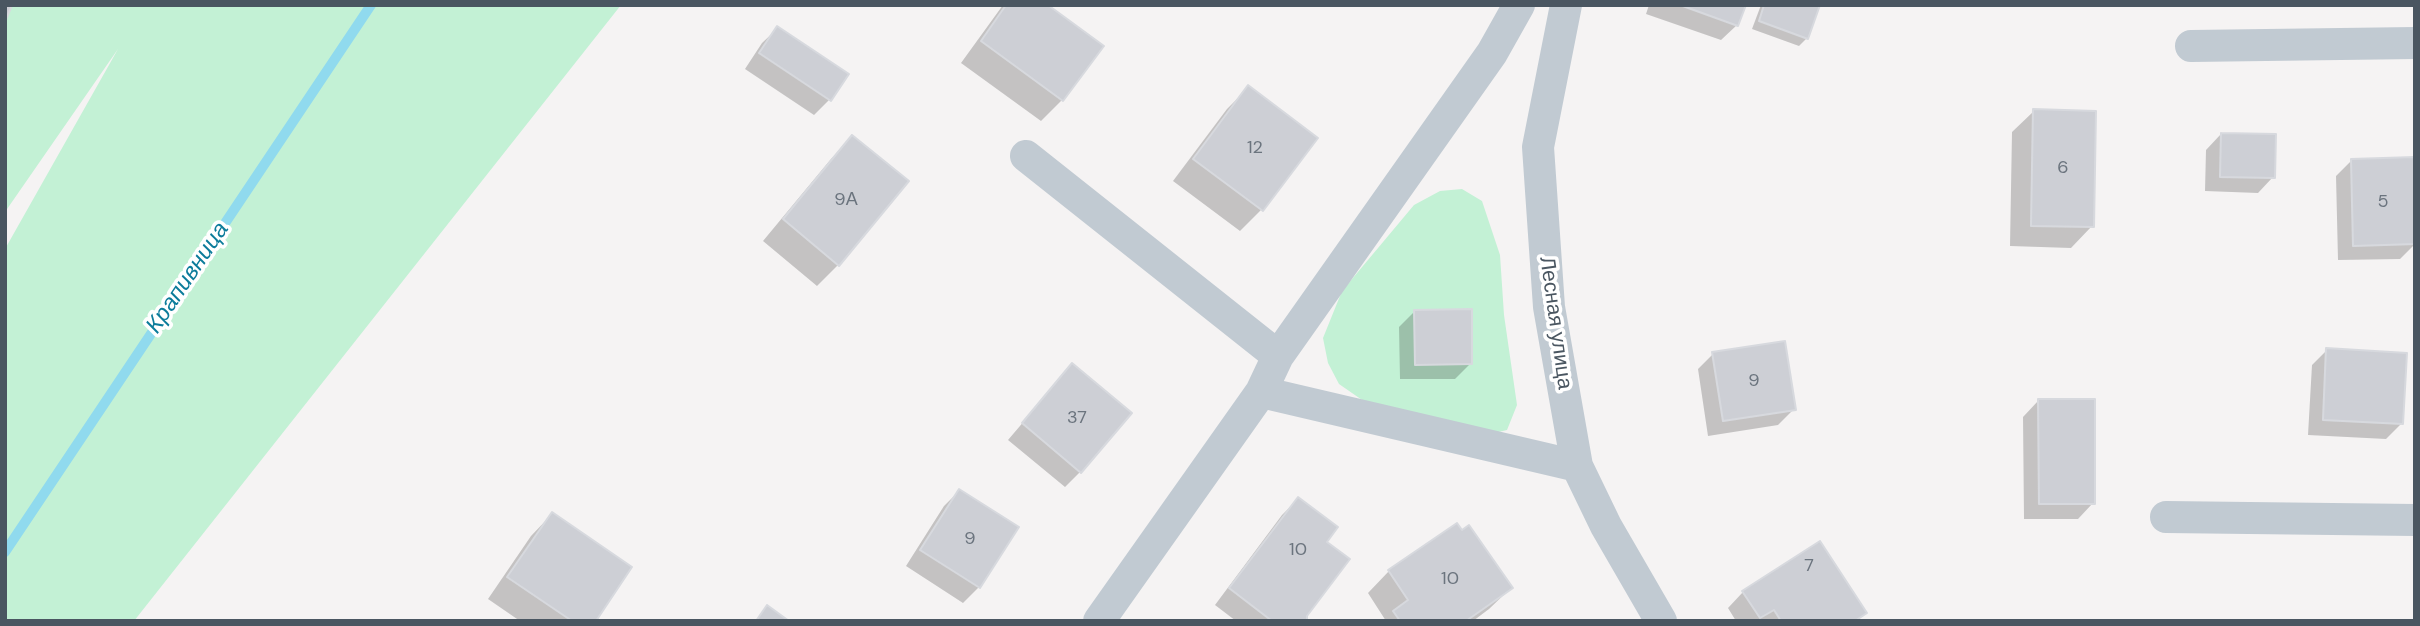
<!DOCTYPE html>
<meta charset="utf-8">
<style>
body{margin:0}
#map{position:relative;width:2420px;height:626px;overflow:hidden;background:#f5f3f3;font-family:"DM Sans",sans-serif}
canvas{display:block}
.frame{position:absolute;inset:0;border:7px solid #4a5661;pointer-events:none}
</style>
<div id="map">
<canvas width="2420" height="626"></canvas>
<div class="frame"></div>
</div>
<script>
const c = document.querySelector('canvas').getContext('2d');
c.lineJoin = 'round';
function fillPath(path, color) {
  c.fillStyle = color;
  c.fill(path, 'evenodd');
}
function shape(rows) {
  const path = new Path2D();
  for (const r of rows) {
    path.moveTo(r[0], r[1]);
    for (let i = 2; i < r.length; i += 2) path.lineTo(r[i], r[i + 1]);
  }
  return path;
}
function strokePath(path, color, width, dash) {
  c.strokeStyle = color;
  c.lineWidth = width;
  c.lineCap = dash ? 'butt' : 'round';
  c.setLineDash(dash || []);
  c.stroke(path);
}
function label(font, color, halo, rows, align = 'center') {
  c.font = font + ' "DM Sans",sans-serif';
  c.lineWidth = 7;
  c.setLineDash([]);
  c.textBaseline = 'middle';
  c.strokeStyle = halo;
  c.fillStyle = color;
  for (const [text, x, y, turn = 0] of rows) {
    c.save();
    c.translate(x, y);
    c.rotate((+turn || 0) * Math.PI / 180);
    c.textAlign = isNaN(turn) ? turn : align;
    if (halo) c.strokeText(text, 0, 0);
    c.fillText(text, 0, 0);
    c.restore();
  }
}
fillPath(shape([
 [5,5,621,5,134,621,5,621,5,249,118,49,5,212],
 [1462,189,1482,201,1500,255,1504,315,1517,405,1507,430,1486,435,1365,402,1339,384,1328,363,1323,338,1342,291,1414,205,1440,191]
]), '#c3f1d5');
fillPath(shape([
 [1003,5,1045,5,1062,100,1041,121,961,63],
 [1649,5,1744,5,1737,25,1721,40,1646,14],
 [1761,5,1818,5,1807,38,1799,46,1752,29],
 [778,28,846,74,829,100,814,115,745,69,762,43],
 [1248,88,1261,210,1240,231,1173,181,1227,109],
 [2034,111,2092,226,2071,248,2010,246,2012,132],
 [2221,134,2273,177,2258,193,2205,191,2206,150],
 [853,137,838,265,817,286,763,241,831,159],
 [2351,161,2415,244,2400,259,2338,260,2336,176],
 [1415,311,1471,363,1455,379,1400,379,1399,327],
 [2327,350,2402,423,2386,439,2308,435,2312,365],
 [1713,354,1794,409,1778,425,1708,436,1698,369],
 [1072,365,1080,472,1065,487,1008,440],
 [2038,401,2093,503,2078,519,2024,519,2023,417],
 [959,491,1017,528,979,587,963,603,906,566,944,506],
 [1298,499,1324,542,1305,621,1236,621,1215,605,1282,515],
 [552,514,594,621,520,621,488,599,531,536],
 [1457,525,1511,588,1489,609,1473,621,1386,621,1368,593,1389,571],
 [1743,592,1865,613,1857,621,1736,621,1728,608]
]), '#0003');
strokePath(shape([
 [5,552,371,5]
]), '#90daee', 10);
const building = shape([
 [5,5,12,5,5,22,5,5],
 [1006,5,1048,5,1104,46,1063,101,981,41,1006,5],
 [1680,5,1746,5,1738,26,1680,5],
 [1764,5,1820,5,1808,39,1759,21,1764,5],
 [777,26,849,74,831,101,759,53,777,26],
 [1248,85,1318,138,1263,211,1193,159,1248,85],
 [2033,109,2096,111,2094,227,2031,226,2033,109],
 [2221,133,2276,134,2275,178,2220,177,2221,133],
 [852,135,909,181,839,266,783,219,852,135],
 [2415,157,2415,244,2353,246,2351,159,2415,157],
 [1472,309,1472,364,1415,365,1414,310,1472,309],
 [1785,341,1796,410,1723,421,1712,352,1785,341],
 [2326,348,2407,353,2403,424,2323,420,2326,348],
 [1072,363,1132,413,1081,473,1022,423,1072,363],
 [2038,399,2095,399,2095,504,2039,504,2038,399],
 [959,489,1019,527,980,588,920,550,959,489],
 [1298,497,1338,527,1327,542,1350,559,1307,616,1307,621,1272,621,1229,588,1298,497],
 [552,512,632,567,596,621,572,621,507,577,552,512],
 [1457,523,1462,530,1469,525,1513,588,1466,621,1400,621,1393,611,1408,600,1388,570,1457,523],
 [1820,541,1867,613,1855,621,1781,621,1774,610,1760,618,1742,591,1820,541],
 [767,605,789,621,756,621,767,605]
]);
fillPath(building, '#cdcfd5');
strokePath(building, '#d7d9de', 2);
strokePath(shape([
 [1566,5,1538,147,1549,307,1577,466,1606,526,1661,621],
 [2191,46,2415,43],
 [1026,156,1278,356],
 [1261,392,1577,466],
 [2166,517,2415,520],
 [1099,621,1261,392,1278,356,1492,53,1519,5]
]), '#c1cad2', 32);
label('18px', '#6b747e', null, [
 ["12",1255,148],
 ["6",2063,168],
 ["9А",846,200],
 ["5",2383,202],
 ["9",1754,381],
 ["37",1077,418],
 ["9",970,539],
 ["10",1298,550],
 ["7",1809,566],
 ["10",1450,579]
]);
label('21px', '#4a5661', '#fff', [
 ["Лесная улица",1555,323,82]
]);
label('italic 23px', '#0c7c9b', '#fff', [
 ["Крапивница",188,278,-56]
]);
</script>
